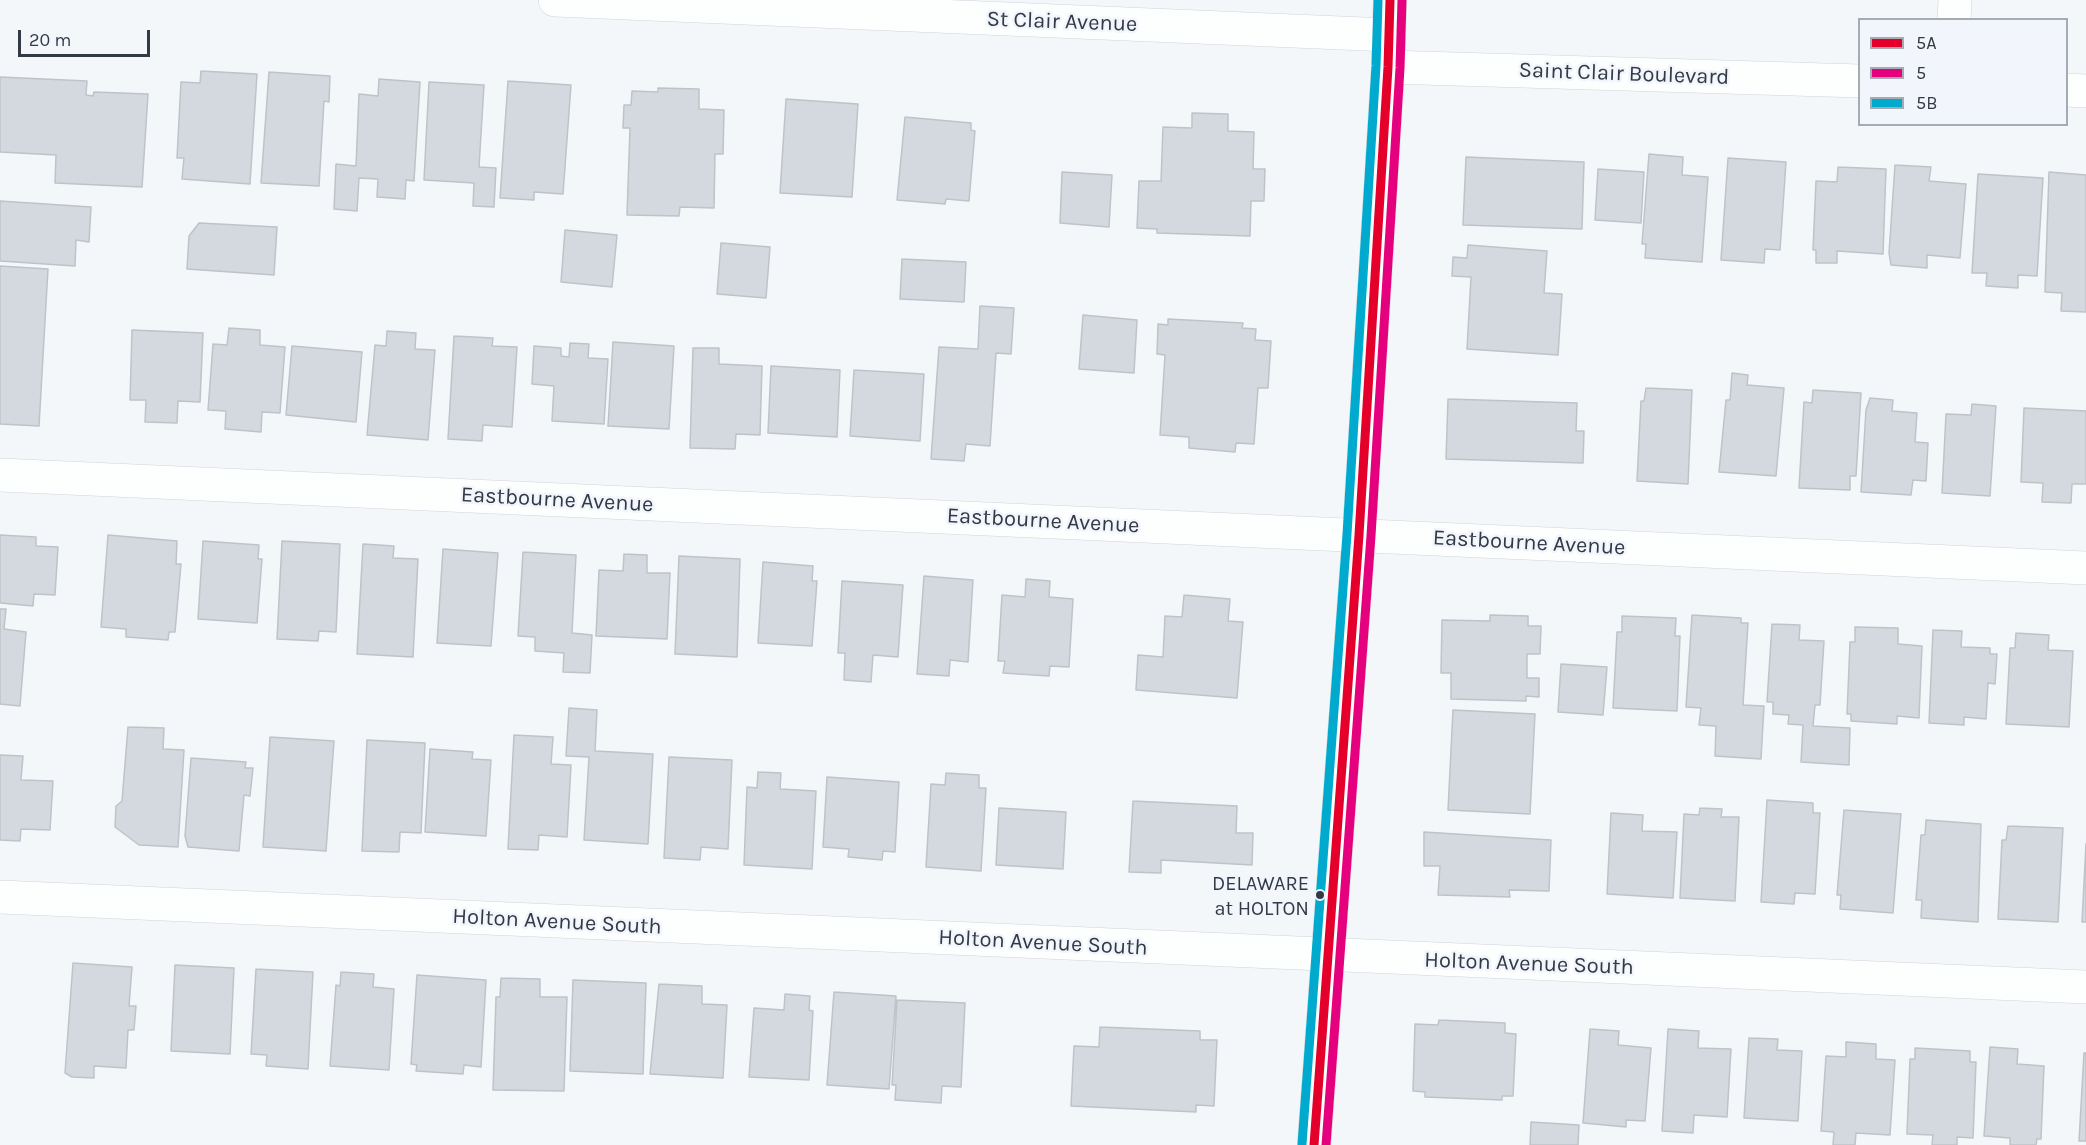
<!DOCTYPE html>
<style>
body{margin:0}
#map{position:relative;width:2086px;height:1145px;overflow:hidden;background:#f4f7fa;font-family:Karla,sans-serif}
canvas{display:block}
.legend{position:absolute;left:1858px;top:18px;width:210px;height:108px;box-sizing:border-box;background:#f2f6fc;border:2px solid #a5abb3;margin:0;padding:8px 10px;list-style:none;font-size:18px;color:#323a45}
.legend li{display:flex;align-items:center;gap:12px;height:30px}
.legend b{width:30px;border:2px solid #a5abb3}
.scale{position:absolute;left:18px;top:30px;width:132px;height:27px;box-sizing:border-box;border:3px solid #323a45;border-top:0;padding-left:8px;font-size:18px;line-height:21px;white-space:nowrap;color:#323a45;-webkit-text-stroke:4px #f2f6fc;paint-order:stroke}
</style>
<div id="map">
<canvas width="2086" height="1145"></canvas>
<ul class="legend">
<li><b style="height:8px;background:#e4002b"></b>5A</li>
<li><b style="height:8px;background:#e5007d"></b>5</li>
<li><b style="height:8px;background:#00a9ce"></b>5B</li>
</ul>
<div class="scale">20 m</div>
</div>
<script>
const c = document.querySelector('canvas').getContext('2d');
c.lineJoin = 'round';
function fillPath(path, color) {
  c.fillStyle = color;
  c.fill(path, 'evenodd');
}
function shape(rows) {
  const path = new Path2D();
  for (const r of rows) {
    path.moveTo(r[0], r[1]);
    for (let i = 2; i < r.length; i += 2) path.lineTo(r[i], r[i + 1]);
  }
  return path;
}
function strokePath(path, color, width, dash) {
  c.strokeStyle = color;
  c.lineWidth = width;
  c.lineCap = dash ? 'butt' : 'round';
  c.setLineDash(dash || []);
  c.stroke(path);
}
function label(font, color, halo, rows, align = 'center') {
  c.font = font + ' Karla,sans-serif';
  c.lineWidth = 5;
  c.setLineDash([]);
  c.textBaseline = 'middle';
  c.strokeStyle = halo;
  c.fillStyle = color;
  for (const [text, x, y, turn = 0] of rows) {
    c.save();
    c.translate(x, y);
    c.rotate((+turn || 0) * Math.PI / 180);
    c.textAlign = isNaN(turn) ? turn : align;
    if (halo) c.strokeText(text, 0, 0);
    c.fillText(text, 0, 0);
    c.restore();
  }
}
const building = shape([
 [201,71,257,74,250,184,182,179,184,158,177,158,181,82,200,83,201,71],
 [269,72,330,76,329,102,324,101,319,186,261,183,269,72],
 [0,77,87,81,86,95,93,96,94,92,148,94,142,187,55,183,56,155,0,152,0,77],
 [379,79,420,82,414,181,406,180,405,199,377,197,378,179,359,178,357,211,334,209,336,164,356,166,359,94,378,96,379,79],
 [508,81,571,85,563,194,534,192,534,200,500,198,508,81],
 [429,82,484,85,479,167,496,168,494,207,473,206,474,183,424,180,429,82],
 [658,88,699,89,699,109,724,110,723,154,715,154,714,208,680,207,679,216,627,215,630,128,623,128,624,105,631,105,632,91,658,92,658,88],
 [786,99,858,104,852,197,780,193,786,99],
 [1192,113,1228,114,1228,131,1254,132,1253,169,1265,169,1264,201,1251,201,1250,236,1157,233,1157,229,1137,228,1139,181,1161,181,1163,127,1192,128,1192,113],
 [905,117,971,123,971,130,975,131,969,201,946,199,945,204,897,200,905,117],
 [1649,154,1683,157,1682,175,1708,177,1702,262,1645,258,1646,244,1642,244,1649,154],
 [1466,157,1584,162,1582,229,1463,225,1466,157],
 [1728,158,1786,162,1780,250,1765,249,1764,263,1721,260,1728,158],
 [1895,165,1931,167,1929,181,1966,184,1960,258,1927,255,1927,268,1891,265,1889,253,1895,165],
 [1838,167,1886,169,1883,254,1837,251,1837,263,1816,263,1816,250,1813,250,1816,181,1837,182,1838,167],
 [1598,169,1644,172,1641,223,1595,220,1598,169],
 [1062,172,1112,175,1109,227,1060,223,1062,172],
 [2049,172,2086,175,2086,312,2061,311,2062,293,2045,292,2049,172],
 [1978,174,2043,178,2037,276,2018,275,2018,288,1986,286,1987,273,1972,273,1978,174],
 [0,201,91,207,89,242,76,240,75,266,0,261,0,201],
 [199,223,277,227,274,275,187,269,189,236,199,223],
 [565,230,617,235,612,287,561,282,565,230],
 [721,243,770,247,766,298,717,294,721,243],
 [1468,245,1547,251,1544,293,1562,294,1558,355,1467,349,1471,277,1452,276,1453,257,1467,258,1468,245],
 [902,259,966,262,964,302,900,299,902,259],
 [0,266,48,269,39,426,0,424,0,266],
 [980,306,1014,308,1011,354,996,353,990,446,966,444,964,461,931,459,939,347,978,349,980,306],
 [1083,315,1137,320,1134,373,1079,369,1083,315],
 [1168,319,1243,323,1242,328,1256,329,1255,340,1271,341,1268,388,1258,388,1254,444,1236,443,1235,452,1189,448,1189,437,1160,435,1165,355,1157,354,1158,324,1168,325,1168,319],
 [229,328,260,330,260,345,285,347,280,413,262,412,261,432,225,429,226,411,208,410,213,344,227,345,229,328],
 [132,330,203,333,200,402,178,401,177,423,145,422,146,400,130,400,132,330],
 [387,331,416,333,415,349,435,350,428,440,367,435,375,345,386,346,387,331],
 [454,336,493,338,492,346,517,347,512,427,483,425,482,441,448,439,454,336],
 [613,342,674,346,669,429,608,426,613,342],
 [570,343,589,344,588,358,608,359,604,424,552,421,554,386,532,384,534,346,561,348,561,356,569,357,570,343],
 [292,346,362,352,356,422,286,415,292,346],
 [693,348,719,348,719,364,762,366,760,435,736,434,735,449,690,448,693,348],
 [771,366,840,370,837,437,768,433,771,366],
 [854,370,924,374,920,441,850,436,854,370],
 [1732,373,1748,375,1747,385,1784,388,1776,476,1719,472,1726,400,1730,400,1732,373],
 [1646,388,1692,390,1688,484,1637,481,1641,401,1644,401,1646,388],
 [1813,390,1861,393,1856,476,1850,476,1850,490,1799,488,1804,402,1812,403,1813,390],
 [1870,398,1893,400,1892,411,1917,413,1915,442,1928,443,1926,481,1913,480,1911,495,1861,492,1866,410,1870,398],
 [1448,399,1577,403,1576,431,1584,431,1583,463,1446,459,1448,399],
 [1972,404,1996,406,1990,496,1942,493,1946,414,1971,415,1972,404],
 [2024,408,2086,411,2086,484,2072,484,2071,503,2042,502,2043,483,2021,482,2024,408],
 [0,535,36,537,36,546,58,547,55,595,34,594,33,606,0,603,0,535],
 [108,535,177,541,176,564,181,564,175,632,169,632,168,640,126,637,126,629,101,627,108,535],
 [203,541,259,545,258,559,262,559,257,623,198,619,203,541],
 [282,541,340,544,336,632,319,631,318,641,277,639,282,541],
 [363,544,394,546,393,558,418,559,413,657,357,654,363,544],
 [443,549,498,553,491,646,437,643,443,549],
 [523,552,576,555,572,633,592,635,590,673,563,672,564,653,535,651,535,637,518,636,523,552],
 [624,554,647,555,647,573,670,573,667,639,596,636,599,570,623,571,624,554],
 [679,556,740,559,737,657,675,654,679,556],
 [763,562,813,566,812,581,817,581,812,646,758,643,763,562],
 [924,576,973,580,968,662,950,660,949,676,917,674,924,576],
 [1026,579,1050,581,1049,597,1073,599,1069,667,1050,666,1049,676,1003,673,1005,661,998,661,1002,595,1025,597,1026,579],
 [842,581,903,585,898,657,873,655,871,682,844,680,845,653,838,653,842,581],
 [1184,595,1230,599,1228,621,1243,622,1237,698,1136,690,1138,655,1163,657,1165,616,1182,617,1184,595],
 [0,609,6,609,4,629,26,632,20,706,0,704,0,609],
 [1490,615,1528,616,1528,626,1541,626,1540,654,1527,654,1527,678,1539,678,1539,697,1526,696,1526,701,1451,699,1451,673,1441,673,1442,620,1490,621,1490,615],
 [1692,615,1741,618,1741,623,1748,623,1743,705,1764,706,1761,759,1715,756,1716,726,1699,725,1701,708,1686,707,1692,615],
 [1622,616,1676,618,1675,636,1680,636,1677,711,1613,708,1617,632,1622,632,1622,616],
 [1772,624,1800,625,1799,640,1824,641,1820,705,1815,705,1813,726,1850,728,1849,765,1801,762,1803,725,1788,724,1789,715,1773,714,1773,702,1767,702,1772,624],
 [1855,627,1898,628,1898,644,1922,646,1919,718,1897,716,1897,724,1851,721,1851,714,1847,714,1850,642,1855,642,1855,627],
 [1933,630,1962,631,1961,647,1990,648,1990,654,1997,654,1995,684,1988,683,1986,719,1964,717,1964,725,1929,723,1933,630],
 [2016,633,2049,635,2048,650,2073,651,2069,727,2006,724,2010,648,2015,648,2016,633],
 [1561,664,1607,667,1603,715,1558,712,1561,664],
 [569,708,597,710,595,751,653,754,648,844,584,840,589,757,566,756,569,708],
 [1453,710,1535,714,1530,814,1448,810,1453,710],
 [128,727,164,728,163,749,184,750,178,847,139,845,115,827,116,806,122,801,128,727],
 [514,735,553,737,551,764,571,765,567,837,539,835,538,850,508,849,514,735],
 [270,737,334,741,326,851,263,847,270,737],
 [367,740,425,743,421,833,400,832,399,852,362,851,367,740],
 [430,749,473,752,472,759,491,760,486,836,425,832,430,749],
 [0,755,23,756,21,780,53,781,50,830,21,829,20,841,0,840,0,755],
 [669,757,732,760,728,849,701,847,700,860,664,858,669,757],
 [191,758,246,762,245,768,253,768,250,796,244,795,239,851,188,847,185,836,191,758],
 [758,772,781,773,780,789,816,791,812,869,744,865,747,787,757,788,758,772],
 [946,773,979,775,979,788,986,788,981,871,926,867,931,784,945,785,946,773],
 [827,777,899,782,895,852,883,851,882,860,848,857,849,849,823,847,827,777],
 [1767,800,1813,803,1813,813,1820,813,1815,894,1795,893,1794,904,1761,902,1767,800],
 [1133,801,1237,806,1236,833,1253,833,1252,865,1161,860,1161,873,1129,872,1133,801],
 [999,808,1066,812,1063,869,996,865,999,808],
 [1700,808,1722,809,1721,817,1739,817,1735,901,1680,898,1684,814,1699,815,1700,808],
 [1844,810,1901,814,1893,913,1840,909,1841,895,1837,895,1844,810],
 [1611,813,1643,815,1642,831,1677,832,1673,898,1607,894,1611,813],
 [1926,820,1981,824,1978,922,1921,918,1922,900,1916,900,1921,835,1925,835,1926,820],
 [2008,826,2063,828,2058,922,1998,919,2002,840,2006,840,2008,826],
 [1424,832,1551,840,1549,891,1509,890,1510,897,1438,895,1440,866,1424,866,1424,832],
 [2086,844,2086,922,2082,922,2086,844],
 [73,963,132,967,129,1006,136,1006,134,1030,128,1030,126,1068,94,1066,94,1078,72,1077,65,1073,73,963],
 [175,965,234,968,230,1054,171,1051,175,965],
 [256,969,313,972,308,1069,266,1066,267,1055,251,1054,256,969],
 [341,972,374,974,373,987,394,989,389,1070,330,1066,336,985,340,986,341,972],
 [417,975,486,980,481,1067,464,1065,463,1074,416,1071,417,1065,411,1064,417,975],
 [501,978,540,979,540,997,567,997,564,1091,493,1090,496,997,500,997,501,978],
 [573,980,646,983,643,1074,570,1071,573,980],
 [659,984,702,986,702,1004,727,1005,723,1078,650,1074,659,984],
 [834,992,896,996,889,1089,827,1085,834,992],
 [785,994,810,996,809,1010,813,1011,809,1080,749,1077,754,1008,784,1010,785,994],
 [897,1000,965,1003,961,1087,942,1086,941,1103,895,1100,896,1085,892,1085,897,1000],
 [1439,1020,1505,1023,1505,1033,1516,1034,1513,1096,1502,1096,1502,1100,1425,1097,1425,1092,1413,1091,1415,1024,1438,1025,1439,1020],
 [1100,1027,1200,1031,1200,1040,1217,1040,1214,1106,1196,1105,1196,1112,1071,1106,1074,1046,1099,1047,1100,1027],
 [1590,1029,1619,1031,1618,1045,1651,1048,1645,1121,1626,1120,1626,1127,1583,1123,1590,1029],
 [1668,1029,1699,1031,1698,1048,1731,1049,1727,1117,1694,1115,1693,1133,1662,1131,1668,1029],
 [1749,1038,1778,1039,1777,1050,1802,1051,1798,1121,1744,1118,1749,1038],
 [1846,1042,1876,1044,1876,1059,1895,1060,1890,1135,1856,1133,1855,1145,1833,1145,1834,1132,1821,1131,1826,1056,1846,1057,1846,1042],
 [1990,1047,2018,1049,2017,1064,2044,1066,2041,1139,2037,1139,2036,1145,2010,1145,2010,1138,1984,1136,1990,1047],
 [1915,1048,1970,1051,1970,1062,1976,1062,1973,1138,1957,1137,1957,1145,1932,1145,1933,1135,1907,1134,1910,1059,1915,1059,1915,1048],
 [2084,1053,2086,1053,2086,1141,2079,1141,2084,1053],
 [1531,1122,1579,1125,1578,1145,1530,1145,1531,1122]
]);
fillPath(building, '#d4d9e0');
strokePath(building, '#bec3c9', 1.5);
const street = shape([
 [555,0,1389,35],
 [1954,20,1955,0],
 [1388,67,1860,81],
 [2066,90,2086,91],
 [0,475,2086,568],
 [0,897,2086,987]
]);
const secondary = shape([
 [1314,1145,1359,535,1388,67,1390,0]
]);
strokePath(street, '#ced4db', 34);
strokePath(secondary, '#ced4db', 34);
strokePath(street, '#fdfefe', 33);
strokePath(secondary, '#fdfefe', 33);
strokePath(shape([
 [1314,1145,1359,535,1388,67,1390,0]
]), '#e4002b', 9);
strokePath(shape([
 [1326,1145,1371,536,1400,68,1402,0]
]), '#e5007d', 9);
strokePath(shape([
 [1302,1144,1347,534,1376,66,1378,0]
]), '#00a9ce', 9);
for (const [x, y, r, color] of [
 [1320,895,5,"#323a45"]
]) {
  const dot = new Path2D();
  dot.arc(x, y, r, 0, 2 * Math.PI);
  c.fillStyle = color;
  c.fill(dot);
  strokePath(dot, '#f2f6fc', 2);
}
label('20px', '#323a45', '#f2f6fc', [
 ["DELAWARE",1309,884],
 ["at HOLTON",1309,909]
], 'right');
label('22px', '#323a45', '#f2f6fc', [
 ["St Clair Avenue",1062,22,2],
 ["Saint Clair Boulevard",1624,74,2],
 ["Eastbourne Avenue",557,500,3],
 ["Eastbourne Avenue",1043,521,3],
 ["Eastbourne Avenue",1529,543,3],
 ["Holton Avenue South",557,922,3],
 ["Holton Avenue South",1043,943,3],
 ["Holton Avenue South",1529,964,2]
]);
</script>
